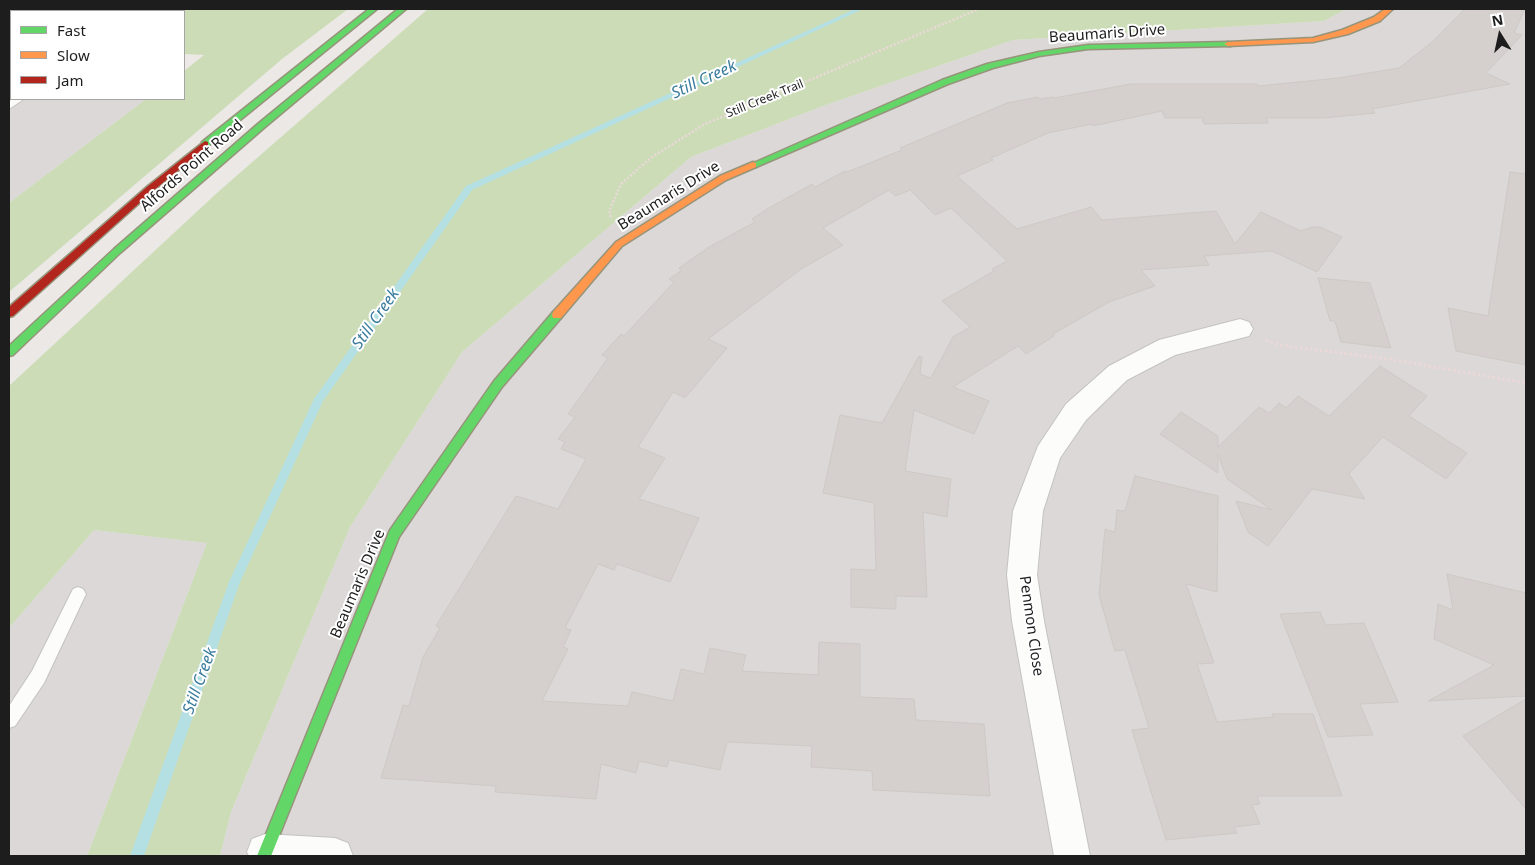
<!DOCTYPE html>
<style>
body{margin:0}
#map{position:relative;width:1535px;height:865px;overflow:hidden;background:#ece8e5;font-family:"Noto Sans",sans-serif}
canvas{display:block}
.frame{position:absolute;inset:0;border:10px solid #1d1d1d;pointer-events:none}
.legend{position:absolute;left:10px;top:10px;width:175px;height:90px;box-sizing:border-box;background:#fff;border:1px solid #a5a5a5;margin:0;padding:6px 9px;list-style:none;font-size:15px;color:#1d1d1d}
.legend li{display:flex;align-items:center;gap:10px;height:25px}
.legend b{width:25px;border:1px solid #a5a5a5}
.north{position:absolute;left:1475px;top:10px;width:50px;height:50px;-webkit-text-stroke:4px #fff;paint-order:stroke;rotate:350deg;font-size:14px;font-weight:700;line-height:20px;text-align:center;color:#1d1d1d}
.north::after{content:'';display:block;margin:auto;width:18px;height:22px;background:#1d1d1d;clip-path:polygon(50% 0,100% 100%,50% 72%,0 100%)}
</style>
<div id="map">
<canvas width="1535" height="865"></canvas>
<div class="frame"></div>
<ul class="legend">
<li><b style="height:6px;background:#63d668"></b>Fast</li>
<li><b style="height:6px;background:#ff974d"></b>Slow</li>
<li><b style="height:6px;background:#b3261e"></b>Jam</li>
</ul>
<div class="north">N</div>
</div>
<script>
const c = document.querySelector('canvas').getContext('2d');
c.lineJoin = 'round';
function fillPath(path, color) {
  c.fillStyle = color;
  c.fill(path, 'evenodd');
}
function shape(rows) {
  const path = new Path2D();
  for (const r of rows) {
    path.moveTo(r[0], r[1]);
    for (let i = 2; i < r.length; i += 2) path.lineTo(r[i], r[i + 1]);
  }
  return path;
}
function strokePath(path, color, width, dash) {
  c.strokeStyle = color;
  c.lineWidth = width;
  c.lineCap = dash ? 'butt' : 'round';
  c.setLineDash(dash || []);
  c.stroke(path);
}
function label(font, color, halo, rows, align = 'center') {
  c.font = font + ' "Noto Sans",sans-serif';
  c.lineWidth = 4;
  c.setLineDash([]);
  c.textBaseline = 'middle';
  c.strokeStyle = halo;
  c.fillStyle = color;
  for (const [text, x, y, turn = 0] of rows) {
    c.save();
    c.translate(x, y);
    c.rotate((+turn || 0) * Math.PI / 180);
    c.textAlign = isNaN(turn) ? turn : align;
    if (halo) c.strokeText(text, 0, 0);
    c.fillText(text, 0, 0);
    c.restore();
  }
}
fillPath(shape([
 [1346,9,1526,9,1526,856,220,856,231,812,350,527,462,352,691,157,823,106,1013,40,1324,21],
 [9,43,11,44,11,99,146,99,9,203],
 [94,530,207,543,87,856,9,856,9,628]
]), '#dbd8d7');
fillPath(shape([
 [49,9,348,9,282,59,9,292,9,203,146,99,184,99,184,71,204,55,184,54,184,11,45,11],
 [428,9,1346,9,1324,21,1013,40,823,106,691,157,462,352,350,527,231,812,220,856,87,856,207,543,94,530,9,628,9,386,218,192]
]), '#cbdcb7');
fillPath(shape([
 [855,9,863,9,472,190,323,401,240,582,144,856,130,856,229,582,314,399,466,186,855,9]
]), '#b5e0e3');
const building = shape([
 [1465,9,1525,9,1514,33,1522,35,1486,73,1510,84,1372,109,1375,113,1324,118,1266,118,1268,123,1204,124,1202,118,1165,118,1162,111,1093,126,1092,124,1048,133,991,158,993,160,957,176,1017,229,1091,207,1102,220,1216,211,1235,244,1261,212,1301,231,1312,227,1320,227,1342,237,1317,272,1272,251,1204,256,1209,265,1141,270,1155,286,1109,302,1053,334,1054,336,1026,354,1018,346,953,387,989,401,974,434,914,410,905,471,951,479,947,517,923,512,927,597,896,596,896,609,851,607,851,569,876,570,874,503,823,493,840,415,882,423,919,356,922,357,920,374,931,378,953,337,970,327,942,301,994,271,992,269,1007,261,951,208,935,215,910,190,895,196,889,190,823,228,843,245,801,269,708,339,727,348,685,398,673,392,638,447,665,458,639,499,699,518,670,582,617,564,614,570,598,564,565,628,571,630,563,647,568,649,542,701,628,706,632,692,673,701,681,669,704,674,710,648,746,655,742,671,818,675,819,642,860,644,860,697,914,699,916,720,984,724,990,796,873,790,872,771,811,767,812,746,727,742,720,770,669,760,667,767,639,761,636,773,601,764,596,799,495,792,496,786,381,778,403,705,409,706,423,657,440,628,436,626,516,496,558,509,586,459,561,449,565,442,558,439,575,417,568,414,608,358,602,355,621,334,624,336,674,282,669,279,682,270,679,268,709,247,755,222,752,219,767,209,812,184,815,187,845,171,847,172,902,150,900,148,1007,103,1038,97,1040,99,1053,97,1054,98,1131,84,1257,84,1258,86,1338,78,1399,68,1431,43,1465,9],
 [1510,172,1526,174,1526,365,1456,351,1448,308,1488,316,1510,172],
 [1318,278,1370,283,1391,348,1341,342,1335,321,1330,321,1318,278],
 [1380,366,1427,396,1409,416,1467,453,1446,479,1383,437,1349,474,1365,499,1312,489,1268,546,1248,532,1236,501,1272,510,1227,479,1218,454,1218,473,1160,434,1181,412,1218,436,1218,447,1259,407,1269,413,1279,403,1286,408,1298,396,1329,416,1380,366],
 [1135,476,1218,496,1217,592,1186,584,1214,663,1197,664,1217,722,1274,717,1272,714,1313,714,1342,796,1257,796,1260,804,1252,805,1260,824,1234,827,1237,833,1166,840,1132,730,1149,728,1125,650,1115,651,1099,595,1105,529,1115,532,1117,510,1125,511,1135,476],
 [1447,574,1526,593,1526,696,1428,701,1494,665,1434,639,1438,604,1453,610,1447,574],
 [1320,612,1326,625,1364,623,1398,702,1360,704,1373,735,1328,737,1280,614,1320,612],
 [1526,699,1526,809,1463,736,1526,699]
]);
fillPath(building, '#d5d0cd');
strokePath(building, '#cfc9c6', 1);
const lane = shape([
 [13,99,24,99,9,109,9,101,13,99],
 [78,587,83,589,86,594,44,683,15,726,9,728,9,706,32,671,73,589,78,587]
]);
const street = shape([
 [1240,319,1249,322,1253,329,1249,336,1175,355,1127,380,1086,420,1060,458,1043,511,1037,575,1044,621,1090,856,1054,856,1012,621,1007,575,1013,511,1038,446,1066,404,1109,366,1159,340,1240,319],
 [265,834,335,838,348,843,353,856,249,856,247,852,252,839,265,834]
]);
const fast = shape([
 [369,9,377,9,208,146,202,146,202,142,369,9],
 [398,9,406,9,265,127,120,253,13,355,9,356,9,346,114,249,259,123,398,9],
 [1228,42,1232,44,1231,46,1088,49,1039,56,993,68,948,84,756,167,750,167,749,165,942,80,987,64,1039,52,1088,45,1228,42],
 [557,311,562,315,561,318,502,387,399,537,271,856,257,856,390,530,494,381,553,312,557,311]
]);
const slow = shape([
 [1385,9,1393,9,1380,21,1348,34,1313,42,1228,46,1224,44,1228,42,1313,38,1342,30,1374,17,1385,9],
 [753,162,756,163,756,167,726,180,622,246,561,318,553,318,552,315,553,312,616,242,720,176,753,162]
]);
const jam = shape([
 [205,141,208,142,208,146,154,190,13,316,9,317,9,307,148,186,205,141]
]);
strokePath(lane, '#c4c3c1', 2);
strokePath(street, '#c4c3c1', 2);
strokePath(fast, '#97947c', 3);
strokePath(slow, '#97947c', 3);
strokePath(jam, '#97947c', 3);
strokePath(shape([
 [9,12,14,9],
 [611,217,609,211,621,184,652,157,705,124,979,9]
]), '#ebd8d8', 2.5, [2, 2]);
strokePath(shape([
 [1266,340,1279,345,1388,359,1526,383]
]), '#ebd8d8', 3, [2.5, 2.5]);
fillPath(lane, '#fcfcfb');
fillPath(street, '#fcfcfb');
fillPath(fast, '#63d668');
fillPath(slow, '#ff974d');
fillPath(jam, '#b3261e');
label('12px', '#1d1d1d', '#fff', [
 ["Still Creek Trail",765,99,-22]
]);
label('15px', '#1d1d1d', '#fff', [
 ["Beaumaris Drive",1107,34,-4],
 ["Alfords Point Road",192,166,-41],
 ["Beaumaris Drive",669,196,-32],
 ["Beaumaris Drive",358,584,-67],
 ["Penmon Close",1031,626,82]
]);
label('italic 16px', '#397b9d', '#fff', [
 ["Still Creek",704,80,-25],
 ["Still Creek",376,319,-55],
 ["Still Creek",200,681,-70]
]);
</script>
